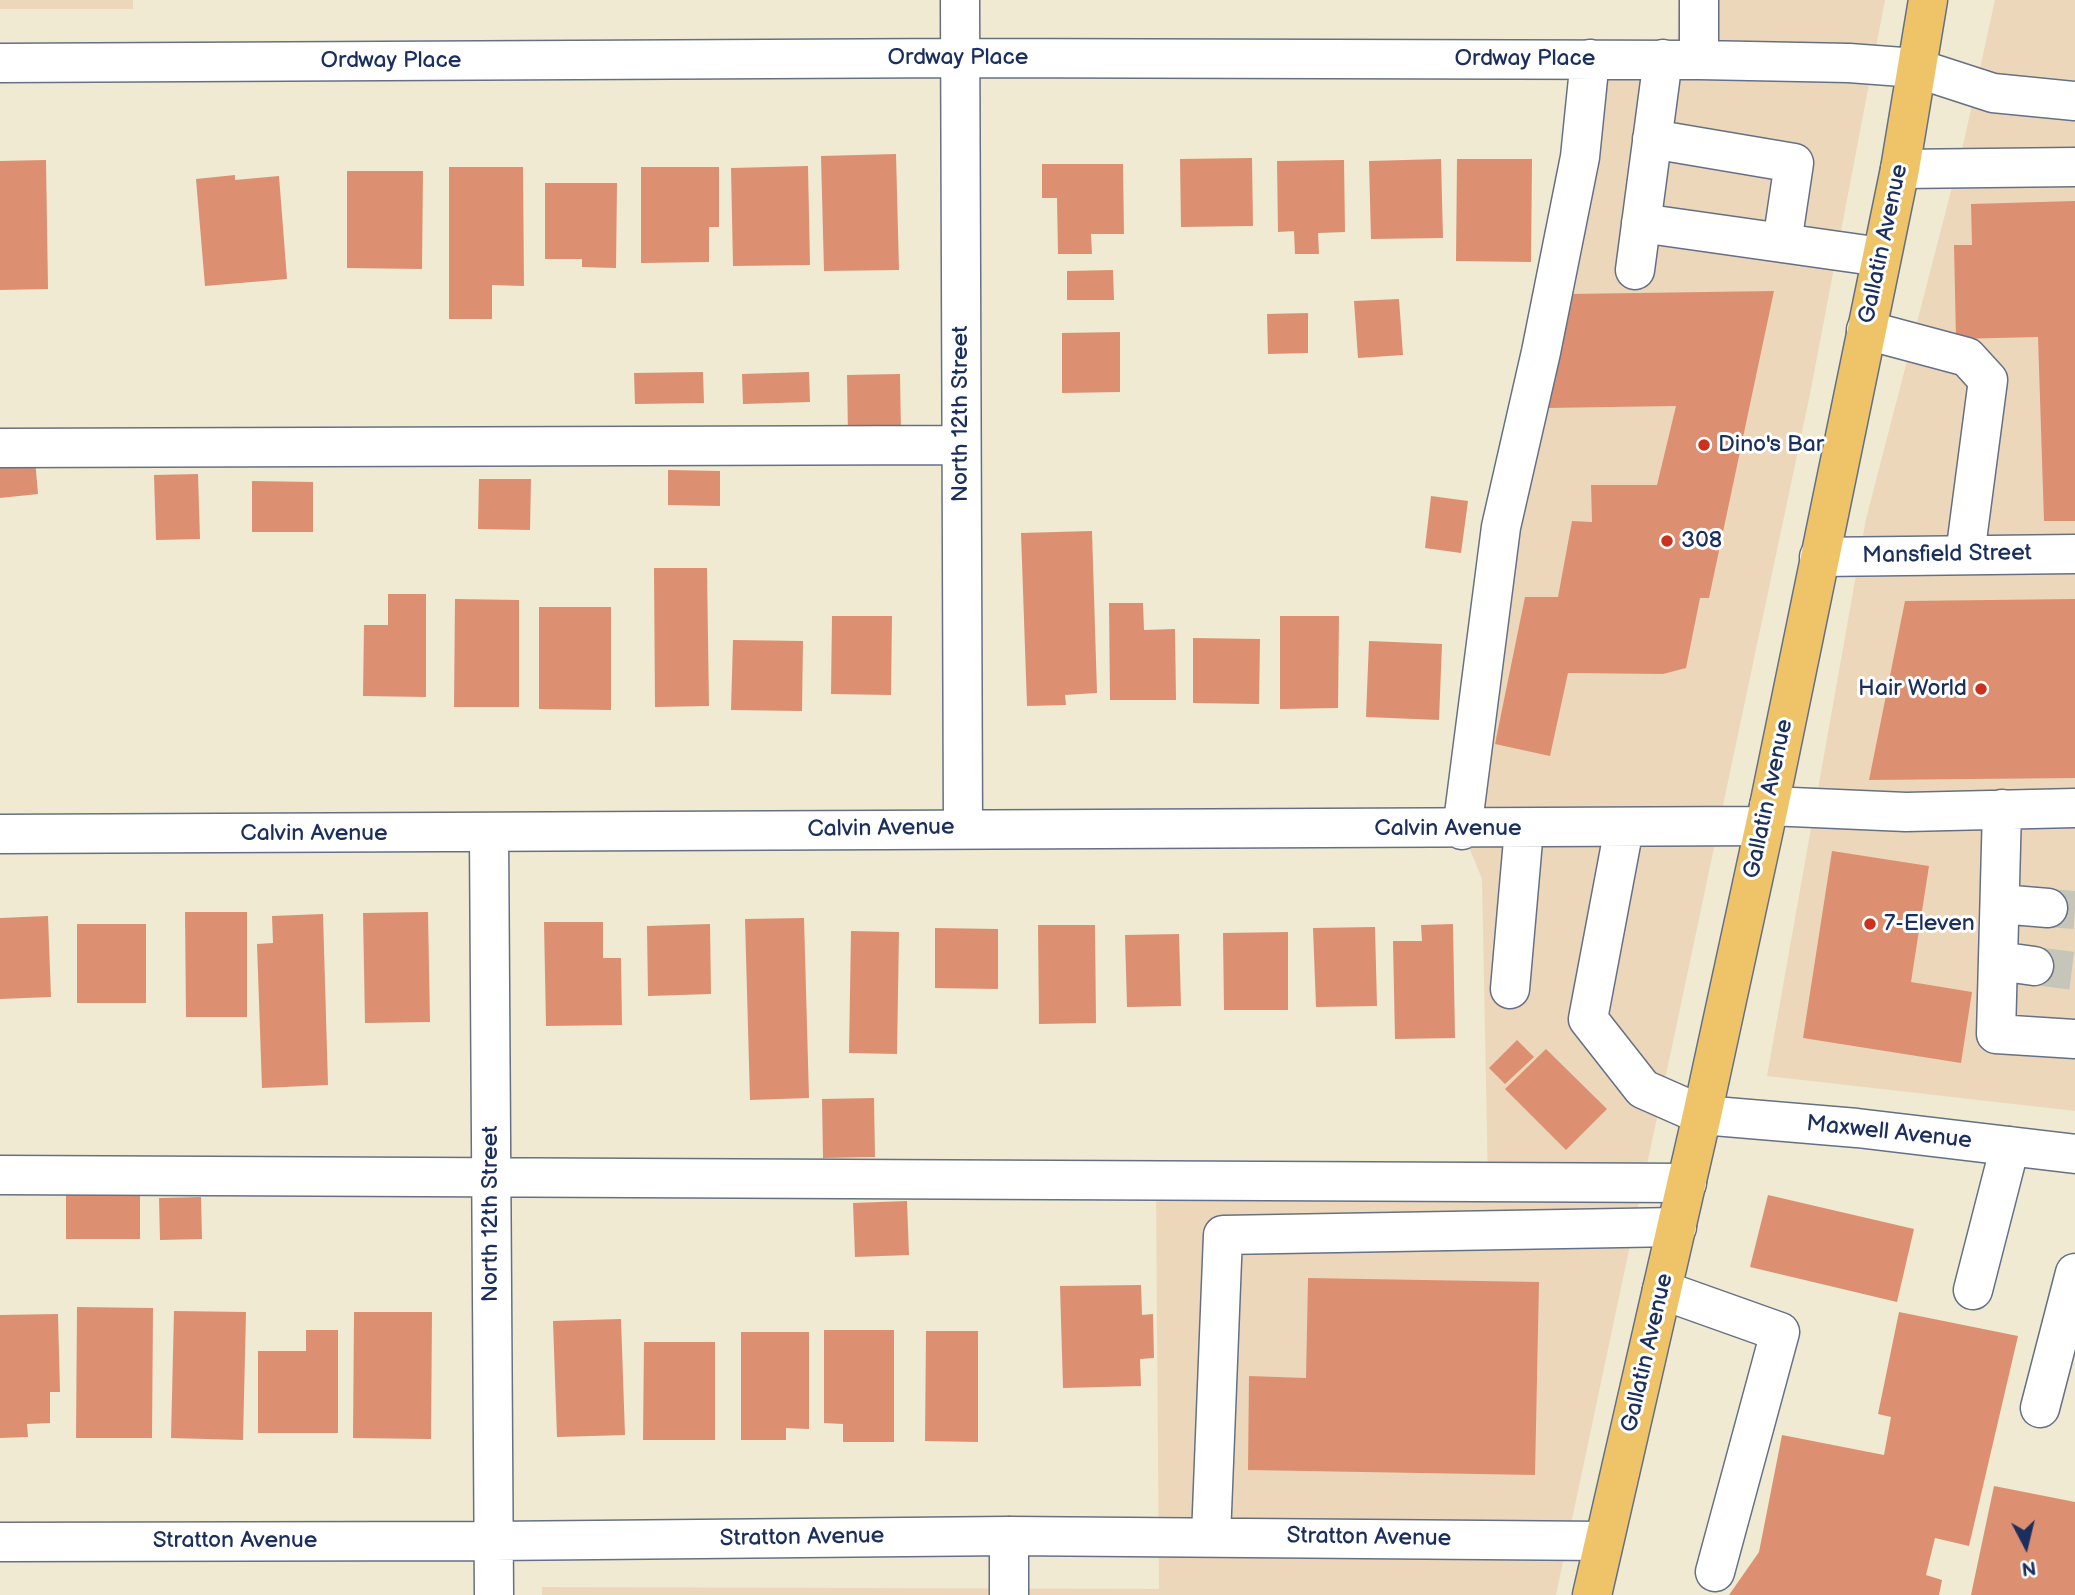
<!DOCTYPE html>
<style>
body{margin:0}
#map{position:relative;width:2075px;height:1595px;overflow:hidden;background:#efead1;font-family:"Balsamiq Sans",sans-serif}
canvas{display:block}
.north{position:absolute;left:1991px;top:1511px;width:70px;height:70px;-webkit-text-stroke:5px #fff;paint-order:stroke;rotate:173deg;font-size:19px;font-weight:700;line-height:28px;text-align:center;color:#1b2f5e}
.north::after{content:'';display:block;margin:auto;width:24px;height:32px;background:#1b2f5e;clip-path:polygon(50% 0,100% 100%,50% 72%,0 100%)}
</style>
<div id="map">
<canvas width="2075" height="1595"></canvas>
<div class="north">N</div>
</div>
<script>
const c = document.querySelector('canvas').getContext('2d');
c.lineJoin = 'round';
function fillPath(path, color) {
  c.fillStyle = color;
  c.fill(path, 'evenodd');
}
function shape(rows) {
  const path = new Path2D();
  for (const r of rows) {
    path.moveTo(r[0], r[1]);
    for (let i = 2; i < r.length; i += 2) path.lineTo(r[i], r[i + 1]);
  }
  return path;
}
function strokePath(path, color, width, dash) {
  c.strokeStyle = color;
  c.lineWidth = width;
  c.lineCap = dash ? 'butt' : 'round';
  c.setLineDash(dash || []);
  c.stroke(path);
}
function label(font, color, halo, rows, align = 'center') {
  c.font = font + ' "Balsamiq Sans",sans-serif';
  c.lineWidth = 6;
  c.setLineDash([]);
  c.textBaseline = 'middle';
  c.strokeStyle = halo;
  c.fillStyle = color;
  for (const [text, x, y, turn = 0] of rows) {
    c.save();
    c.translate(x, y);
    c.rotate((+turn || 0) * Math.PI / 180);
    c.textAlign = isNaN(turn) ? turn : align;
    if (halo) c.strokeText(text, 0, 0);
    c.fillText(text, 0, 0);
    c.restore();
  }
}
fillPath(shape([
 [0,0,133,0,133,9,0,9],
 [1678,0,1885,0,1810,394,1556,1595,542,1595,542,1587,1159,1589,1156,1189,1488,1185,1482,879,1462,830,1590,59,1677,60],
 [1995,0,2075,0,2075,1111,1767,1076,1866,519,1964,141]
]), '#edd7bb');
fillPath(shape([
 [896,154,899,270,824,271,821,156],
 [1252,158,1253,226,1181,227,1180,159],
 [1441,159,1443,238,1371,239,1369,161],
 [1457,159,1532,159,1531,262,1456,261],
 [46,160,48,289,0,290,0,161],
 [1344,160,1345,232,1318,233,1319,254,1295,254,1294,231,1278,232,1277,161],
 [1042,164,1123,164,1124,234,1091,234,1092,254,1058,254,1057,198,1042,198],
 [808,166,810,265,733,266,731,168],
 [449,167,523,167,524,286,492,285,492,319,449,319],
 [641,167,719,167,719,227,709,227,709,262,641,263],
 [347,171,423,171,422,269,347,268],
 [235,175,235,180,279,176,287,279,205,286,196,179],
 [545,183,617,183,616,268,582,267,582,259,545,259],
 [2075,201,2075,521,2044,521,2038,337,1956,339,1954,245,1972,245,1971,204],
 [1113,270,1114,300,1067,300,1067,271],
 [1774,291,1709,598,1700,598,1686,668,1663,674,1568,673,1550,756,1495,744,1525,597,1558,597,1572,521,1592,522,1591,485,1657,485,1676,406,1545,408,1569,294],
 [1399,299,1403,355,1358,358,1354,301],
 [1308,313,1308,353,1268,354,1267,314],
 [1120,332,1120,392,1062,393,1062,333],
 [703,372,704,403,635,404,634,373],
 [809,372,810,402,743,404,742,374],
 [900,374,901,434,848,435,847,375],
 [35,459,38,494,0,498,0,462],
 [668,470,720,471,720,506,668,505],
 [198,474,200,539,156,540,154,475],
 [479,479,531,479,530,530,478,529],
 [252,481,313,482,313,532,252,532],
 [1431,496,1468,501,1461,553,1425,548],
 [1092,531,1097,693,1065,695,1066,705,1027,706,1021,533],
 [654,568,707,568,709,706,655,707],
 [388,594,426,594,426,697,363,696,364,625,388,625],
 [455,599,519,600,519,707,454,707],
 [2075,599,2075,778,1869,780,1905,601],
 [1109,603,1143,603,1144,630,1175,629,1176,700,1110,700],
 [539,607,611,607,611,710,539,709],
 [832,616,892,616,891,695,831,694],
 [1280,616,1339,616,1338,708,1280,709],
 [1193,638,1260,639,1259,704,1193,703],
 [733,640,803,641,802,711,731,710],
 [1369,641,1442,644,1439,720,1366,717],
 [1832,851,1929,866,1911,982,1972,992,1961,1063,1803,1038],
 [185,912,247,912,247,1017,186,1017],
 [428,912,430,1022,365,1023,363,913],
 [323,914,328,1085,262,1088,257,944,273,943,272,916],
 [48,916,51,997,0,999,0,918],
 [804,918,809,1098,750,1100,745,919],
 [544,922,603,922,603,958,621,958,622,1025,546,1026],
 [77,924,146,924,146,1003,77,1003],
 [710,924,711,994,648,996,647,926],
 [1453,924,1455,1038,1395,1039,1393,941,1422,941,1421,925],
 [1038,925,1095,925,1096,1023,1039,1024],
 [1375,927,1377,1006,1316,1007,1313,928],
 [935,928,998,929,998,989,935,988],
 [851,931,899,932,897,1054,849,1053],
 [1288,932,1288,1010,1224,1010,1223,933],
 [1179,934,1181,1006,1127,1007,1125,935],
 [1517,1040,1534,1057,1505,1084,1489,1068],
 [1546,1049,1607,1109,1566,1150,1505,1089],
 [874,1098,875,1157,823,1158,822,1099],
 [66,1194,140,1194,140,1239,66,1239],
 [1768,1195,1914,1229,1897,1302,1750,1267],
 [201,1197,202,1239,160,1240,159,1198],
 [907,1201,909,1255,855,1257,853,1203],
 [1308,1278,1539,1282,1535,1475,1248,1470,1249,1376,1306,1378],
 [1141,1285,1142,1315,1153,1314,1154,1358,1140,1359,1141,1386,1063,1388,1060,1286],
 [77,1307,153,1308,152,1438,76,1438],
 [174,1311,246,1312,243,1440,171,1438],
 [354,1312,432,1312,431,1439,353,1438],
 [1899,1312,2018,1336,1969,1546,1935,1538,1926,1575,1942,1580,1939,1595,1729,1595,1759,1552,1782,1435,1884,1455,1891,1417,1878,1414],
 [58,1314,60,1392,50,1392,50,1423,27,1424,28,1437,0,1438,0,1315],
 [621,1319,625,1435,557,1437,553,1321],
 [306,1330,338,1330,338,1433,258,1433,258,1351,306,1351],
 [824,1330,894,1330,894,1442,843,1442,843,1424,824,1423],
 [926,1331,978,1331,978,1442,925,1441],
 [741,1332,809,1332,809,1429,786,1428,786,1440,741,1440],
 [644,1342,715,1342,715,1440,643,1440],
 [1994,1486,2075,1502,2075,1595,1971,1595]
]), '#dc9071');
strokePath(shape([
 [2048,908,2075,910],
 [2034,966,2075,971]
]), '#c5c5ba', 38, [38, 19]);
const minor = shape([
 [960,0,963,828],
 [1699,0,1699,60],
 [0,63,960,58,1699,60,1849,63,1916,68,1993,93,2075,101],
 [1652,139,1794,163,1782,243],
 [1900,169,2075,167],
 [1641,223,1881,257],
 [1635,270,1663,59],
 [1866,330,1967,357,1988,380,1965,555],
 [0,448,961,445],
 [1819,557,2075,554],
 [1769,806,1906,812,2075,808],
 [2002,809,1996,1034,2075,1039],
 [1624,828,1588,1019,1643,1089,1702,1115,1857,1128,2075,1154],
 [1462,830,1501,527,1541,352,1580,157,1590,59],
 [0,834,1762,826],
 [489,834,494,1595],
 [2000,904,2048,908],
 [1998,961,2034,966],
 [1510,989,1524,829],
 [0,1175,1687,1183],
 [1662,1290,1780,1332,1715,1572],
 [1973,1290,2010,1146],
 [2040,1408,2075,1273],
 [1009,1536,1009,1595],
 [1211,1537,1223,1235,1677,1227],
 [0,1542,493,1541,1009,1536,1603,1541]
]);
const major = shape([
 [1592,1595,1702,1115,1769,806,1900,169,1928,0]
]);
strokePath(minor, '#657086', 41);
strokePath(major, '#657086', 41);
strokePath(minor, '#fff', 38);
strokePath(major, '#efc469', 38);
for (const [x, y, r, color] of [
 [1704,445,7,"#c8321e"],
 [1667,541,7,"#c8321e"],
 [1981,689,7,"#c8321e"],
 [1870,924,7,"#c8321e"]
]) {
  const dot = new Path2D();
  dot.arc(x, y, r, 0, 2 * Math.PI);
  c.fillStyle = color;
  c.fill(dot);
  strokePath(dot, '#fff', 2.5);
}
label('23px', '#1b2f5e', '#fff', [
 ["Ordway Place",958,58],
 ["Ordway Place",1525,59],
 ["Ordway Place",391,61],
 ["Gallatin Avenue",1884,244,-78],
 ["North 12th Street",961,414,-90],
 ["Mansfield Street",1947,555,-1],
 ["Gallatin Avenue",1769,799,-78],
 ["Calvin Avenue",881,829,-1],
 ["Calvin Avenue",1448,829],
 ["Calvin Avenue",314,834],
 ["Maxwell Avenue",1889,1133,6],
 ["North 12th Street",491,1214,-90],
 ["Gallatin Avenue",1648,1353,-77],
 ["Stratton Avenue",802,1538,-1],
 ["Stratton Avenue",1369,1538,1],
 ["Stratton Avenue",235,1541]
]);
label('23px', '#1b2f5e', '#fff', [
 ["Dino's Bar",1718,445],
 ["308",1681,541],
 ["Hair World",1967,689,"right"],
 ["7-Eleven",1884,924]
], 'left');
</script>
